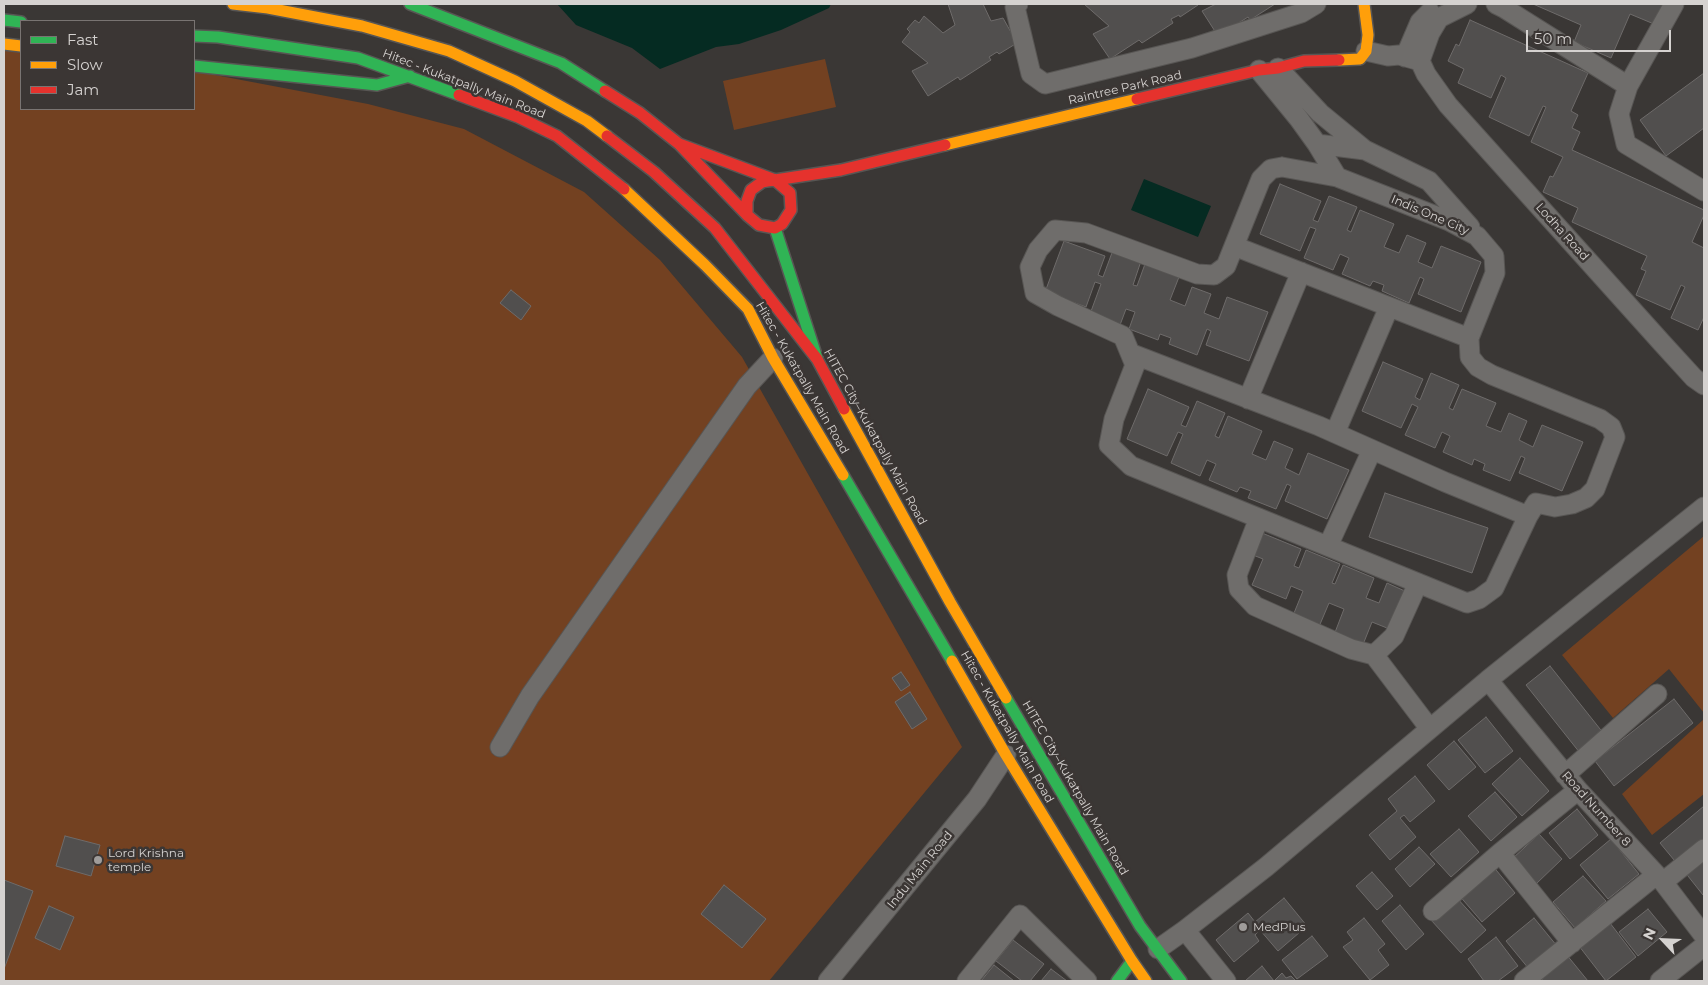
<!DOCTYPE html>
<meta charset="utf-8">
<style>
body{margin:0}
#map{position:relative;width:1708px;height:985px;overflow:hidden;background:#3a3735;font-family:Montserrat,sans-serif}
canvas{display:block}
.frame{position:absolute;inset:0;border:5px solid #d5d2d0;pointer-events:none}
.legend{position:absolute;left:20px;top:20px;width:175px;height:90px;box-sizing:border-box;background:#3b3634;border:1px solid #797472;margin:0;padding:6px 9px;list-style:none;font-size:15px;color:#d5d2d0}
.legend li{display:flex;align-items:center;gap:10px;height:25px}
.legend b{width:25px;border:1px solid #797472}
.north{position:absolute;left:1638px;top:915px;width:50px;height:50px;-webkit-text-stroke:4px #3b3634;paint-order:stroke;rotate:295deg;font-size:14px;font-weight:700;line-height:20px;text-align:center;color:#d5d2d0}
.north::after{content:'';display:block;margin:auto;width:18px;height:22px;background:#d5d2d0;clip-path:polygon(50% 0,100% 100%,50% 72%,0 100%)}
.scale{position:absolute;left:1526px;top:30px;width:145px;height:22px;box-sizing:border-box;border:2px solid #d5d2d0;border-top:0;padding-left:6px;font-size:15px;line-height:18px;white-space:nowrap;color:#d5d2d0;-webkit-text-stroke:4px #3b3634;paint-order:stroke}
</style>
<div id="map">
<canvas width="1708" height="985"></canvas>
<div class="frame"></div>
<ul class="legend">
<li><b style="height:6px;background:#30b455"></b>Fast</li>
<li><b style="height:6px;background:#ff9f0a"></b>Slow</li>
<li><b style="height:6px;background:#e5322d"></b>Jam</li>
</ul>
<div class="north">N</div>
<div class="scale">50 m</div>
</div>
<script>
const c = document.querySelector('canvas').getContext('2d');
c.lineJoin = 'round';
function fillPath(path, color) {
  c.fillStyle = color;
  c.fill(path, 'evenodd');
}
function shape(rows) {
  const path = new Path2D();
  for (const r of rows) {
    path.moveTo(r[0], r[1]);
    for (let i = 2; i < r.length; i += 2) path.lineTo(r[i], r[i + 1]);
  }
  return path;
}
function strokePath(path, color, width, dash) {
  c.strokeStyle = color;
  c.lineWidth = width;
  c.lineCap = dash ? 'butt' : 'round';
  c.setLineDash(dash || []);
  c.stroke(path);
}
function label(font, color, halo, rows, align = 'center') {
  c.font = font + ' Montserrat,sans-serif';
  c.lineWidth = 5;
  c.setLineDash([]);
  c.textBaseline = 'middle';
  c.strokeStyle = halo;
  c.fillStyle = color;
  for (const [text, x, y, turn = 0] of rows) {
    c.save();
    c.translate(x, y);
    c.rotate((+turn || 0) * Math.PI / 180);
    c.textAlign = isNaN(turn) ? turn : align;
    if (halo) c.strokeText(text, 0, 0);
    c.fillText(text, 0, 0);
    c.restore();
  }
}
fillPath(shape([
 [4,44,21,46,21,109,194,109,194,71,368,104,464,129,584,192,660,260,742,357,962,747,769,981,4,981],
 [825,59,836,107,734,130,723,81],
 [1704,536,1704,713,1669,669,1613,718,1562,655],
 [1704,719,1704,794,1652,835,1622,794]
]), '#734121');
fillPath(shape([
 [557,4,831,4,829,8,781,30,739,44,716,47,660,69,632,48,576,25],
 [1144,179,1211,206,1198,237,1131,210]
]), '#052b22');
const building = shape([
 [948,4,983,4,991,21,1003,18,1017,43,999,54,997,52,989,57,991,60,960,80,958,77,928,96,912,71,928,63,902,42,910,32,907,29,915,20,919,23,924,16,943,33,955,25,948,4],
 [1084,4,1197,4,1198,5,1180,17,1179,15,1171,19,1173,23,1142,43,1139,40,1110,59,1093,34,1109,26,1084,4],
 [1216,4,1275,4,1250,20,1248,17,1218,36,1202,11,1216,4],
 [1533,4,1663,4,1654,24,1630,14,1611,58,1574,42,1581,25,1533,4],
 [1470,20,1588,73,1571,111,1578,115,1572,128,1580,132,1572,150,1704,210,1704,215,1692,242,1704,248,1704,317,1698,330,1671,318,1685,287,1681,285,1670,310,1636,295,1646,271,1641,269,1647,256,1572,222,1578,208,1543,192,1550,176,1553,177,1563,157,1531,142,1546,107,1543,106,1529,136,1489,117,1506,78,1501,75,1491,98,1458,83,1464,69,1448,61,1456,44,1459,46,1470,20],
 [1704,73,1704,128,1666,156,1640,120,1704,73],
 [1280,184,1321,201,1313,220,1318,222,1329,196,1357,207,1347,230,1351,232,1360,210,1394,224,1384,247,1399,253,1407,235,1426,243,1418,262,1432,268,1441,246,1481,262,1461,312,1418,294,1424,279,1420,277,1409,303,1382,291,1384,285,1373,281,1370,286,1342,274,1349,258,1340,254,1333,270,1304,258,1316,229,1310,227,1300,251,1260,234,1280,184],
 [1064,241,1105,256,1098,275,1103,277,1113,250,1141,261,1133,285,1137,286,1145,264,1179,277,1170,300,1185,306,1192,287,1211,294,1204,313,1219,319,1227,297,1268,312,1249,361,1206,345,1211,331,1207,329,1197,355,1169,344,1171,338,1160,334,1158,340,1129,329,1135,312,1126,309,1120,325,1090,314,1101,284,1095,282,1086,307,1045,292,1064,241],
 [511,290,531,306,521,320,500,303,511,290],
 [1383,362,1423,379,1415,397,1420,400,1431,373,1459,385,1449,408,1453,410,1462,389,1496,403,1486,426,1501,432,1509,413,1527,421,1519,440,1533,447,1542,425,1583,442,1562,491,1519,473,1525,458,1521,456,1510,481,1483,470,1485,464,1474,459,1472,465,1443,452,1450,436,1442,432,1435,448,1405,435,1418,407,1412,404,1401,428,1362,411,1383,362],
 [1148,389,1189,407,1181,425,1186,427,1197,401,1225,413,1215,436,1219,438,1228,416,1262,431,1252,454,1266,460,1274,441,1293,449,1285,468,1299,475,1308,453,1349,470,1327,519,1285,501,1291,486,1287,484,1276,509,1248,498,1251,491,1240,487,1237,492,1209,480,1216,464,1207,460,1200,476,1171,463,1183,434,1178,432,1167,456,1127,439,1148,389],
 [1385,493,1488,528,1472,573,1369,537,1385,493],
 [1262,533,1301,549,1294,566,1299,568,1306,550,1340,564,1332,583,1335,584,1343,565,1374,578,1366,598,1379,603,1387,583,1407,592,1392,630,1372,622,1362,647,1334,635,1344,609,1329,603,1318,629,1292,618,1303,591,1291,586,1286,599,1252,585,1263,559,1253,555,1262,533],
 [1550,666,1604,734,1580,753,1526,685,1550,666],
 [901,672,910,685,901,691,892,678,901,672],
 [910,692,927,719,912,729,895,702,910,692],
 [1674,699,1693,723,1614,786,1595,761,1674,699],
 [1486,717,1513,751,1485,773,1458,740,1486,717],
 [1454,741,1476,767,1449,790,1427,765,1454,741],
 [1520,758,1549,791,1522,816,1492,784,1520,758],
 [1415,776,1435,801,1410,822,1404,815,1400,818,1416,837,1390,860,1369,835,1397,811,1388,799,1415,776],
 [1495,792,1517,817,1491,841,1468,816,1495,792],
 [1704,806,1704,846,1679,866,1660,843,1704,806],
 [1577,809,1598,835,1570,859,1549,833,1577,809],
 [1459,829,1479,852,1451,877,1430,854,1459,829],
 [1539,834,1562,859,1536,884,1512,859,1539,834],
 [65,836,100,845,91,876,56,866,65,836],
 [1611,839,1639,874,1608,899,1580,865,1611,839],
 [1419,847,1435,864,1410,887,1395,869,1419,847],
 [1704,854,1704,894,1703,895,1684,871,1704,854],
 [1492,865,1515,893,1482,922,1458,894,1492,865],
 [1372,872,1393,896,1377,910,1356,886,1372,872],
 [1583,876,1606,901,1575,928,1553,902,1583,876],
 [4,880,33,891,4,969,4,880],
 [724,885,766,919,742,948,701,914,724,885],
 [1456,897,1486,930,1461,953,1431,920,1456,897],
 [1284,898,1307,926,1278,951,1260,930,1255,935,1259,941,1234,962,1216,940,1248,913,1255,922,1284,898],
 [1400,905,1424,934,1406,950,1382,921,1400,905],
 [49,906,74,917,60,950,35,938,49,906],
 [1648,909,1667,932,1638,956,1619,932,1648,909],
 [1364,918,1385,944,1378,950,1389,965,1370,980,1343,947,1353,940,1347,932,1364,918],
 [1534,918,1557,946,1529,969,1506,941,1534,918],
 [1610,923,1636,957,1606,981,1579,946,1610,923],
 [1312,936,1328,956,1297,979,1282,960,1312,936],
 [1496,937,1518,966,1498,981,1484,981,1468,959,1496,937],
 [1013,940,1044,964,1030,981,1022,981,996,961,1013,940],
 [1566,954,1588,981,1540,981,1543,979,1540,975,1566,954],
 [994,965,1014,981,981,981,994,965],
 [1262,966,1274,981,1282,973,1286,978,1291,976,1296,981,1245,981,1262,966],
 [1051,969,1067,981,1041,981,1051,969]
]);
fillPath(building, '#514f4e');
strokePath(building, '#6e6b6a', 1);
const street = shape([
 [1018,4,1015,7,1031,74,1045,84,1192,48,1301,13,1316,4],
 [1496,4,1504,8,1628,86,1619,114,1626,144,1704,191],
 [1366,51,1388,56,1399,55,1420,61,1426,74,1448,105,1662,343,1694,378,1704,385],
 [1405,57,1420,22,1430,12],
 [1420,61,1430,33,1439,18,1467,4],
 [1278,68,1320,113,1365,150,1429,181,1470,227],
 [1259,70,1299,119,1317,144,1337,177],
 [1628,86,1674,4],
 [1317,144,1365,150],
 [1282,167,1337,177,1449,221,1477,236,1494,256,1495,273,1469,338,1470,357,1478,367,1492,375,1600,419,1611,427,1615,437,1595,489,1586,498,1572,504,1555,507,1536,503,1528,516,1494,588,1479,599,1467,603,1131,466,1109,445,1114,419,1135,365,1123,336,1058,306,1035,293,1030,267,1038,250,1055,230,1086,233,1197,274,1214,275,1226,266,1261,179,1271,169,1282,167],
 [1234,246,1469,338],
 [1130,353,1319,426,1445,482,1528,516],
 [1248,399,1301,272],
 [1335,433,1389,307],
 [1259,518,1237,575,1239,589,1255,606,1351,649,1374,655,1394,636,1418,583],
 [1328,546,1372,450],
 [1374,655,1430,729],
 [1488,680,1578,790,1663,882,1704,936],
 [500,747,530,696,747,386,773,358],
 [1565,775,1657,694],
 [1500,853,1572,943],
 [1663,882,1704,849],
 [1433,911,1500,853,1578,790],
 [1185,930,1226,981],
 [1158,949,1185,930,1266,867,1488,680,1704,507],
 [828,981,977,799,1006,755],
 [967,981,1020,915,1087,981],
 [1524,981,1656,875],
 [1660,981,1704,946]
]);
const fast = shape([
 [410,4,561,63,605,91],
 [4,20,21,22],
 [194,36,218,37,358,58,459,95],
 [194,66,377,85,410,76],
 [775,228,817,358],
 [843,475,952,661],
 [1006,698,1140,926,1181,981],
 [1117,981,1132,961]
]);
const slow = shape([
 [233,4,268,8,362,26,449,51,515,81,587,121,607,136],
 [4,44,21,46],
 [1339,60,1360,59,1366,51,1368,35,1364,4],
 [945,145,1137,99],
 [624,189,705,265,748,309,773,358,843,475],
 [844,409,950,602,1006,698],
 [952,661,1006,755,1132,961,1146,981]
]);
const jam = shape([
 [605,91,640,113,679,144,747,215],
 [459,95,518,117,557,136,624,189],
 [1137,99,1259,70,1278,68,1304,61,1339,60],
 [607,136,654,172,715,228,817,359,844,409],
 [679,144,775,180,790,193,791,210,782,224,775,228,759,225,747,215,747,201,751,190,762,182,767,181,775,180,841,170,945,145]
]);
strokePath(street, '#585654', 21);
strokePath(fast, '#585654', 14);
strokePath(slow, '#585654', 14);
strokePath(jam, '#585654', 14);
strokePath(street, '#6f6d6b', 19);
strokePath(fast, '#30b455', 11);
strokePath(slow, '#ff9f0a', 11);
strokePath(jam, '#e5322d', 11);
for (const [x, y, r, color] of [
 [98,860,5,"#9f9c9a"],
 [1243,927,5,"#9f9c9a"]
]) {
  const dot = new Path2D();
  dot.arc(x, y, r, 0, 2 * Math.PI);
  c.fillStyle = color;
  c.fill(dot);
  strokePath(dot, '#3b3634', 2);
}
label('12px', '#d5d2d0', '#3b3634', [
 ["Hitec - Kukatpally Main Road",464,84,21],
 ["Raintree Park Road",1125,88,-13],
 ["Indis One City",1430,215,23],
 ["Lodha Road",1562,232,48],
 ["Hitec - Kukatpally Main Road",802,378,60],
 ["HITEC City–Kukatpally Main Road",875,437,61],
 ["Hitec - Kukatpally Main Road",1007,727,60],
 ["HITEC City–Kukatpally Main Road",1075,788,60],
 ["Road Number 8",1596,809,48],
 ["Indu Main Road",920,870,-51]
]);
label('12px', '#d5d2d0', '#3b3634', [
 ["Lord Krishna",108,853],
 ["temple",108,867],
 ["MedPlus",1253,927]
], 'left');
</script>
